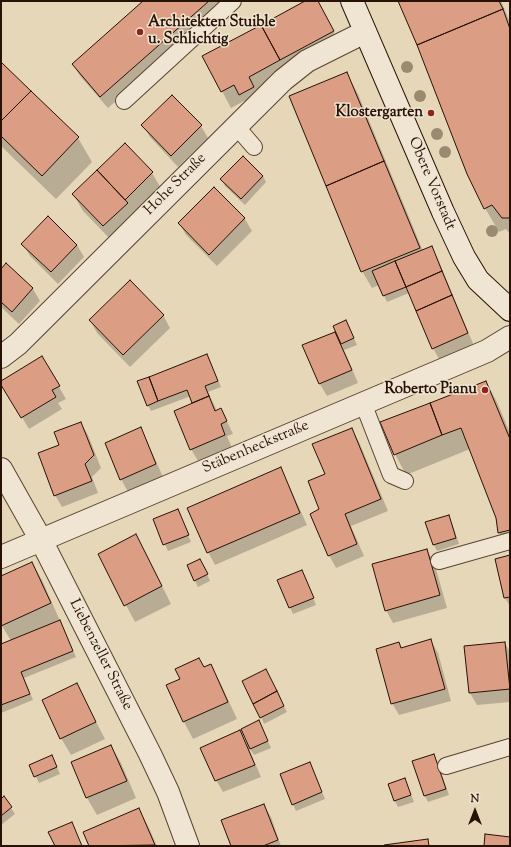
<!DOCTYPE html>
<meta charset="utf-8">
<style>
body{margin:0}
#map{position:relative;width:511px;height:847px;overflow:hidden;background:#e7d7b9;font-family:"Sorts Mill Goudy",serif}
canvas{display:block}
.frame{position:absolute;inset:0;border:2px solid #281105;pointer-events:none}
.north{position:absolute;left:455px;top:791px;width:40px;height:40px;-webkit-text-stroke:3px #efe5d2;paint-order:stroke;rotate:0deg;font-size:11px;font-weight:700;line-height:16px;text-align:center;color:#281105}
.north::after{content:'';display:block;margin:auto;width:14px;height:18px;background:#281105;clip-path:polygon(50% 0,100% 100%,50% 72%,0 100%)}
</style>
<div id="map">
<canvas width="511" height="847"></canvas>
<div class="frame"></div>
<div class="north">N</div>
</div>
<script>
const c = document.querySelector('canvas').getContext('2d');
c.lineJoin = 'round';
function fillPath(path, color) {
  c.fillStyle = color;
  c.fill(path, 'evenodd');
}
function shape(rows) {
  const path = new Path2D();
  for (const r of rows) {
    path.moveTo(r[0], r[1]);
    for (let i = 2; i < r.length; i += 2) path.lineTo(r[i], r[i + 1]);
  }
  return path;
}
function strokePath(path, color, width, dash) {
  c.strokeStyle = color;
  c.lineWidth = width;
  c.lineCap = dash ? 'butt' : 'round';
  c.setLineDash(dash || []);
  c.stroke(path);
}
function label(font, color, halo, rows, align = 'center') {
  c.font = font + ' "Sorts Mill Goudy",serif';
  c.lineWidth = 3;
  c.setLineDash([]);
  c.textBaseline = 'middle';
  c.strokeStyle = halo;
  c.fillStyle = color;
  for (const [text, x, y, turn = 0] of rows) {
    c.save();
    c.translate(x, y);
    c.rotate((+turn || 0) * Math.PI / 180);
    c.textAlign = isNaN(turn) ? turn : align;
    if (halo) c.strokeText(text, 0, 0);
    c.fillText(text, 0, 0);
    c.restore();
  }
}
fillPath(shape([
 [145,1,230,1,108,108,80,76,73,64],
 [307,1,317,1,343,49,250,111,244,101,231,108,222,91],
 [399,1,501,1,510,22,510,234,506,229,499,232,485,208],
 [1,64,78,138,92,162,56,199,1,146],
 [347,74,358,94,423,251,431,247,438,259,474,346,440,361,433,348,409,293,387,302,379,285,372,288,362,271],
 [143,125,201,126,208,138,178,167,150,137],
 [125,145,152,173,162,190,114,243,83,211,73,194],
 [263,176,266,182,245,205,225,186,222,180],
 [214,189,245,219,252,231,217,266,186,235,179,223],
 [23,244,77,245,84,257,58,284,30,256],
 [6,265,33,289,40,301,19,324,1,307,1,270],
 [163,315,170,328,130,367,97,333,90,320],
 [346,321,357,345,344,350,358,383,327,396,320,384,335,333,338,337,339,337],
 [207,355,221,387,208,392,217,411,221,409,233,434,227,436,232,448,198,461,191,449,194,404,191,396,151,411,148,405],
 [1,382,59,387,66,399,58,403,62,409,29,429],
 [486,382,497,402,510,433,510,552,499,533,497,517,470,449,406,475,395,454],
 [81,423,88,435,101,468,92,477,98,493,62,507,55,495,60,445],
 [140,428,147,441,163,477,128,492,121,479],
 [352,429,359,442,388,511,351,526,364,556,336,568,329,555,321,510,326,475],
 [280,469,287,481,307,525,215,565,208,552],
 [178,511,191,542,168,551,154,520],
 [448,516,452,523,459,544,437,551,434,545,427,523],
 [427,550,434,562,447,608,393,623,386,610],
 [145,552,171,604,135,622,99,554],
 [510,556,510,606,505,598],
 [32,563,42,580,76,657,24,678,33,700,1,713,1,645,11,641,1,624,1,577],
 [188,566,204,567,210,581,198,587],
 [302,571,316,605,293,614,278,580],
 [431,641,438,653,451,701,399,715,392,703,399,644,402,648],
 [505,643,510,652,510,702,477,705,470,693],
 [210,665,220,682,237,719,193,739,184,722],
 [269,677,287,712,264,724,261,717],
 [77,685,105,739,71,755,61,738],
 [259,722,271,748,254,755,250,749,249,749,261,777,223,792,216,780,240,732,247,744,248,743],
 [111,746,121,763,136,798,97,815,87,798,72,762],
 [433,755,437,761,449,795,428,802,425,796,413,762],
 [55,763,60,774,39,783,30,765],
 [313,770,325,799,296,811,293,804],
 [405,779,414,802,398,807,395,801],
 [4,798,15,814,1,825,1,800],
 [264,805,271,817,281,846,232,846],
 [139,809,148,826,157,846,90,846,84,832]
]), '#0003');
const building = shape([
 [143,1,209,1,100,97,72,64,143,1],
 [305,1,318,1,334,31,280,60,261,25,305,1],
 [398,1,499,1,503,9,417,45,398,1],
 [503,9,510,29,510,218,502,218,492,205,484,209,467,174,417,45,503,9],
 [261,25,280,60,249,77,254,87,239,95,234,85,221,92,202,56,261,25],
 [1,62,31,91,1,121,1,62],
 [347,72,384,161,326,186,289,96,347,72],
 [31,91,79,137,42,176,1,136,1,121,31,91],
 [172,95,202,125,171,156,141,125,172,95],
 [125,143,153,172,125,200,97,170,125,143],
 [243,156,263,176,241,199,220,179,243,156],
 [384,161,420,248,361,272,326,186,384,161],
 [97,170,128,203,103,226,72,194,97,170],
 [214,187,245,218,209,255,178,223,214,187],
 [48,216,77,245,51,272,21,244,48,216],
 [432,246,442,271,406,287,395,261,432,246],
 [395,261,406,287,383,296,372,271,395,261],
 [6,263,33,288,12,312,1,302,1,269,6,263],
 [442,271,452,295,416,311,406,287,442,271],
 [130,280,164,315,123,355,89,320,130,280],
 [452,295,468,333,432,349,416,311,452,295],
 [346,320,354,338,341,344,333,326,346,320],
 [335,332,352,370,319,384,302,345,335,332],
 [207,354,218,381,205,386,209,396,192,403,187,390,158,401,149,377,207,354],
 [42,356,60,386,52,390,56,397,21,418,1,385,1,381,42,356],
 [149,377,158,401,147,406,137,381,149,377],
 [486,381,510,439,510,530,498,533,496,518,461,428,442,435,430,403,486,381],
 [209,396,215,411,221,408,227,421,221,424,225,435,190,450,174,411,209,396],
 [430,403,442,435,394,455,380,422,430,403],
 [81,422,94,455,85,464,92,481,54,496,38,453,59,445,54,432,81,422],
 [141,427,156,464,120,480,105,443,141,427],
 [352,428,381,499,345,514,357,544,328,556,310,514,319,509,308,481,325,474,312,444,352,428],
 [281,467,300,513,207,553,187,508,281,467],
 [178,509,189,535,163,545,153,519,178,509],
 [449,515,456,538,433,545,425,522,449,515],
 [136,534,162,586,124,606,98,554,136,534],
 [427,549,440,595,385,611,372,564,427,549],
 [510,555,510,597,504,598,495,559,510,555],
 [200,559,208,574,194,581,187,565,200,559],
 [32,562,51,603,1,626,1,576,32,562],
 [302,570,314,598,289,608,277,580,302,570],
 [60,620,73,651,21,672,30,694,1,705,1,644,60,620],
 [431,639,445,689,391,704,376,649,399,642,401,648,431,639],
 [505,642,510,689,469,693,464,646,505,642],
 [199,658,204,667,211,664,228,702,183,722,166,685,180,679,175,669,199,658],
 [266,669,277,691,253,704,242,681,266,669],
 [77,683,96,722,60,739,42,700,77,683],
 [277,691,284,706,260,718,253,704,277,691],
 [259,720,268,741,250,749,241,729,259,720],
 [240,730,255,765,215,781,200,748,240,730],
 [111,745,127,781,86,798,71,762,111,745],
 [434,754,446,789,424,796,412,761,434,754],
 [52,755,57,767,34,777,29,765,52,755],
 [310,762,322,792,292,805,280,774,310,762],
 [405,778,411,795,394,801,388,784,405,778],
 [4,796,12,807,1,816,1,799,4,796],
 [264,804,278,840,263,846,231,846,221,820,264,804],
 [139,808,155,845,89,846,83,832,139,808],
 [72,822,82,846,55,846,48,832,72,822],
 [485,834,510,837,510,846,484,846,485,834],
 [428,839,429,846,384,846,384,845,428,839]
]);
fillPath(building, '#db9e84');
strokePath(building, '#281105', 1);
const service = shape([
 [124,101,233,1],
 [236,126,254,147],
 [363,403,391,475,405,481],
 [439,561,510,541],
 [446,766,510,747]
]);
const minor = shape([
 [1,357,18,344,283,80,307,61,365,32],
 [1,469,41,540,150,754,168,792,188,846],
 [1,557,487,351,510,337]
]);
const secondary = shape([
 [352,1,443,212,464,257,478,280,510,310]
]);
strokePath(service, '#584232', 18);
strokePath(minor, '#584232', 24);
strokePath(secondary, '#281105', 24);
strokePath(service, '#efe5d2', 16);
strokePath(minor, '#efe5d2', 22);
strokePath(secondary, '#efe5d2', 22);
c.fillStyle = '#9a8b70';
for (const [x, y] of [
 [407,67],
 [420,96],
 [437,134],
 [445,152],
 [492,231]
]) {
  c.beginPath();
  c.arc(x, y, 6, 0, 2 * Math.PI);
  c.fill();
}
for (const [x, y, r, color] of [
 [140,32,4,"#8f2418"],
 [431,113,4,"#8f2418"],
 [485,390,4,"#8f2418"]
]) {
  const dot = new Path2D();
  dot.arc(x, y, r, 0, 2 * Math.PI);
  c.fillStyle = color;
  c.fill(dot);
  strokePath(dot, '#efe5d2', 1.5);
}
label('bold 15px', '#281105', '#efe5d2', [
 ["Architekten Stuible",148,23,"left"],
 ["u. Schlichtig",148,40,"left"],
 ["Klostergarten",423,113],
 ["Roberto Pianu",477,390]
], 'right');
label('15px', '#281105', '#efe5d2', [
 ["Obere Vorstadt",431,184,67],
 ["Hohe Straße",176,185,-45],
 ["Stäbenheckstraße",256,448,-23],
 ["Liebenzeller Straße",100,655,63]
]);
</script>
